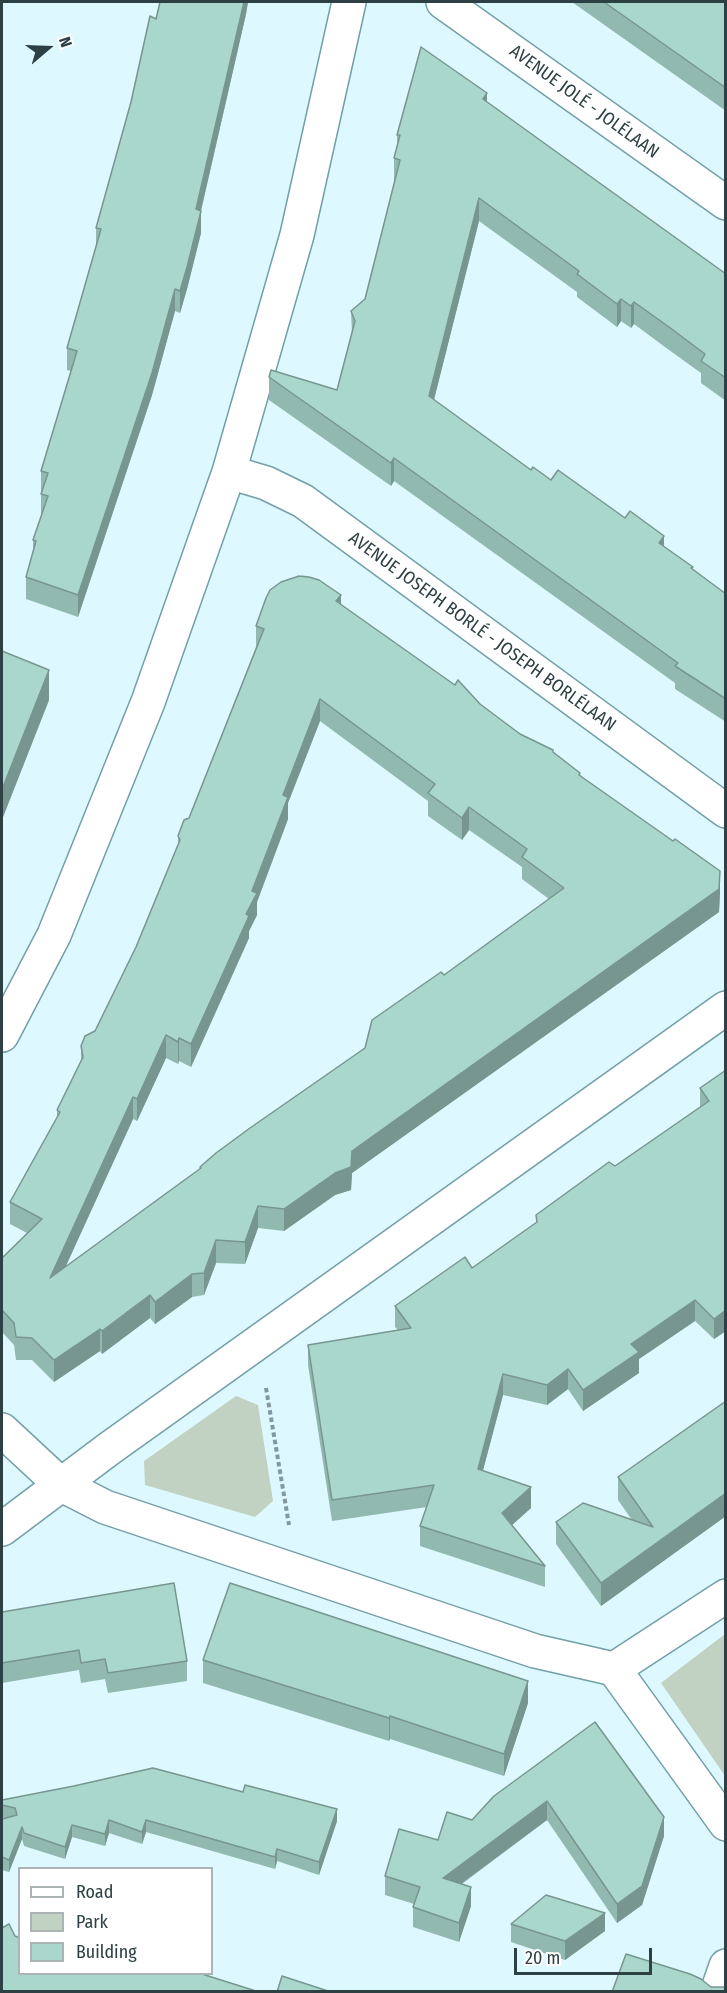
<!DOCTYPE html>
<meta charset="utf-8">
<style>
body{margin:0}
#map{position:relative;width:727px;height:1993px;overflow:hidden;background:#ddf8fe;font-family:"Fira Sans Condensed",sans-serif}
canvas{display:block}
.frame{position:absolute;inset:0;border:3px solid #2d4044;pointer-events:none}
.legend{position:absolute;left:18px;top:1867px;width:195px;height:108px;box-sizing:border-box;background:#fff;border:2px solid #abb3b4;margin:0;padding:8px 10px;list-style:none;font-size:18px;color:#2d4044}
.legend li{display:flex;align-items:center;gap:12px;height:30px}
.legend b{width:30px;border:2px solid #abb3b4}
.north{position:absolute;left:18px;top:18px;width:60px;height:60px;-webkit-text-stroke:4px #fff;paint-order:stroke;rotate:71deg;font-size:16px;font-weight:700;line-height:24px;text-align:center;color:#2d4044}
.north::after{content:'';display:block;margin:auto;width:21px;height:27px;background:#2d4044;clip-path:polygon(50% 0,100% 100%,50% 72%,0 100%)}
.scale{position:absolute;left:514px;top:1948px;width:138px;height:27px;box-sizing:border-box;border:3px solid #2d4044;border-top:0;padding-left:8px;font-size:18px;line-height:21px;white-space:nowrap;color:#2d4044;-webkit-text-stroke:4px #fff;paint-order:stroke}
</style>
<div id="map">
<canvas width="727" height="1993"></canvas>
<div class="frame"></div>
<ul class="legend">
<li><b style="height:8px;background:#fff"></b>Road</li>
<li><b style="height:16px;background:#c2d2c2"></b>Park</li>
<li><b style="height:16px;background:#aad7cc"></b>Building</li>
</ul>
<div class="north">N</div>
<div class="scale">20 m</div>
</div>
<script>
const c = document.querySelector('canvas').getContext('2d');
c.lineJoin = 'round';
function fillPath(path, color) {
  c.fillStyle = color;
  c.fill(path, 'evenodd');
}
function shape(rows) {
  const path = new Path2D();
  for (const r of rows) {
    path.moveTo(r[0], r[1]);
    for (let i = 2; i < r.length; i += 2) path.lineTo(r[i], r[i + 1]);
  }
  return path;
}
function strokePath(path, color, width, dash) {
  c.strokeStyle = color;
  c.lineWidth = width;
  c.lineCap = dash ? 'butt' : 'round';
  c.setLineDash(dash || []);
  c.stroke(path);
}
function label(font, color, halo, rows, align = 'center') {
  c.font = font + ' "Fira Sans Condensed",sans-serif';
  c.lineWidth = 6;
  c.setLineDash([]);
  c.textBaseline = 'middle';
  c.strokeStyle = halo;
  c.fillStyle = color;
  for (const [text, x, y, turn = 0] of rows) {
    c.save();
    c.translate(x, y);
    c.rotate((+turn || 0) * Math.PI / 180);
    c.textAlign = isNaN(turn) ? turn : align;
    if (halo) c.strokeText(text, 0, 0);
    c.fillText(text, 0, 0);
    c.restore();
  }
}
fillPath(shape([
 [236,1396,258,1405,273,1501,255,1517,145,1485,144,1461],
 [725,1634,725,1776,661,1683]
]), '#c2d2c2');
const minor = shape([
 [443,2,726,203],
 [229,472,266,483,303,501,726,811],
 [2,1035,54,935,148,702,229,472,297,235,349,2],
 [2,1430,60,1484,105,1507,535,1651,614,1669,726,1824],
 [2,1529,110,1448,726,1008],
 [614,1669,726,1596],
 [717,1992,726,1966]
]);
strokePath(minor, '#739fa9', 36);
strokePath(shape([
 [266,1388,289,1525]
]), '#81989d', 4, [4.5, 3]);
strokePath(minor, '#fff', 33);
fillPath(shape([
 [160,2,248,2,246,14,201,211,201,233,187,289,180,313,175,311,152,395,78,617,26,599,26,577,33,554,33,540,41,517,41,471,71,371,67,370,67,348,96,247,96,228,156,19],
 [572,2,726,2,726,111],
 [487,102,726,274,726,401,701,383,701,373,669,350,634,324,631,328,621,321,617,327,577,297,577,292,479,221,434,400,531,470,551,480,664,546,693,569,726,594,726,722,675,689,675,683,394,481,391,486,269,400,269,377,337,390,352,334,351,311,365,299,395,181,394,180,394,158,397,145,397,135],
 [341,605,520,734,553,752,720,893,719,912,352,1173,351,1190,335,1195,284,1231,258,1228,245,1264,216,1263,204,1295,192,1297,155,1324,150,1318,102,1354,100,1351,54,1382,32,1360,16,1360,14,1345,2,1332,2,1258,27,1233,10,1224,10,1202,57,1118,57,1110,81,1061,81,1046,95,1031,136,947,178,846,178,836,189,818,256,647,256,626],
 [320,721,428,801,428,816,462,840,469,830,522,867,522,879,549,899,444,975,365,1048,200,1167,200,1169,65,1267,133,1119,137,1121,166,1058,178,1064,179,1061,191,1067,249,938,249,931,257,915,257,902,288,819,288,803],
 [2,651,49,700,3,817,2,817],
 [726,1070,726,1331,714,1339,695,1321,639,1359,639,1373,583,1411,568,1389,547,1405,503,1395,483,1470,531,1508,512,1525,545,1566,545,1587,420,1546,420,1526,427,1507,332,1521,308,1365,308,1345,398,1330,395,1327,395,1306,472,1268,536,1223,536,1215,615,1166,700,1107,700,1088],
 [726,1401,726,1516,601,1606,556,1544,556,1522,632,1520,618,1500,618,1477],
 [2,1612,187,1661,187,1681,108,1693,105,1679,81,1683,79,1670,2,1683],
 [203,1660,528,1703,504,1776,390,1739,389,1741,203,1683],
 [595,1722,664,1836,642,1905,617,1923,547,1820,462,1884,471,1906,459,1942,413,1927,413,1907,414,1904,385,1895,385,1876,438,1840,472,1820],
 [2,1800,337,1821,319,1875,277,1861,275,1869,146,1832,142,1844,109,1833,105,1846,72,1837,65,1859,24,1846,22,1839,9,1872,2,1870,2,1819,4,1818,2,1817],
 [511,1924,605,1931,565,1960,511,1942]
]), '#92b9af');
fillPath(shape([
 [244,2,248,2,246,14,196,232,196,209],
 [487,93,487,116,483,99],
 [479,198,479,221,429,419,429,396],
 [201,211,201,233,187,289,180,313,180,291],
 [175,289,175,311,152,395,78,617,78,595],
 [621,299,621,321,617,327,617,304],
 [634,302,634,324,631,328,631,306],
 [394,458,394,481,391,486,391,463],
 [664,536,664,559,659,543],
 [341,595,341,617,336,601],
 [49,670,49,700,3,817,3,787],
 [320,699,320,721,288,803,288,819,257,902,257,915,249,931,249,938,191,1067,191,1044,246,914,252,891,283,795],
 [469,807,469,830,462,840,462,818],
 [720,871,720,893,719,912,352,1173,351,1190,335,1195,284,1231,284,1209,352,1151],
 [166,1035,166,1058,137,1121,137,1099],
 [179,1038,179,1061,178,1064,178,1042],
 [133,1097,133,1119,50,1301,50,1278],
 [258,1206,258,1228,245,1264,245,1242],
 [216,1240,216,1263,204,1295,204,1273],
 [192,1274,192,1297,155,1324,155,1302],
 [150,1295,150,1318,102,1354,102,1331],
 [695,1300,695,1321,639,1359,639,1373,583,1411,583,1390,631,1344],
 [726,1310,726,1331,714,1339,714,1319],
 [100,1329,100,1351,54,1382,54,1360],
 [568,1369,568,1389,547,1405,547,1385],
 [503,1374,503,1395,478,1489,478,1469],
 [531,1487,531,1508,502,1534,502,1513],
 [726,1493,726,1516,601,1606,601,1583],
 [528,1681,528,1703,504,1776,504,1754],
 [390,1716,390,1739,389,1741,389,1718],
 [547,1801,547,1820,443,1897,443,1878],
 [337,1809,337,1821,319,1875,319,1862],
 [664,1817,664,1836,642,1905,617,1923,617,1904],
 [109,1820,109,1833,105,1846,105,1834],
 [146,1820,146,1832,142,1844,142,1832],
 [72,1825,72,1837,65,1859,65,1847],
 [22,1827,22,1839,9,1872,9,1860],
 [277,1849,277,1861,275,1869,275,1857],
 [471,1887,471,1906,459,1942,459,1923],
 [605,1913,605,1931,565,1960,565,1941]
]), '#77968f');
const building = shape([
 [160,2,244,2,196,209,201,211,187,267,180,291,175,289,152,373,78,595,26,577,36,541,33,540,48,496,41,494,48,473,41,471,77,351,67,348,101,229,96,228,131,102,150,16,156,19,160,2],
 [604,2,726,2,726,88,604,2],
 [421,47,487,93,483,99,726,274,726,378,701,361,705,354,669,327,634,302,631,306,621,299,617,304,577,274,579,271,479,198,429,396,531,470,533,467,551,480,558,470,625,518,630,511,664,536,659,543,693,567,691,568,726,594,726,699,675,666,678,663,394,458,391,463,269,377,271,370,337,390,355,321,351,311,365,299,400,160,394,158,400,135,397,135,421,47],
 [299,576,309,577,319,580,341,595,336,601,452,683,455,685,458,680,480,704,520,734,553,750,553,752,580,773,579,775,673,841,675,839,720,871,719,889,352,1151,351,1167,335,1173,284,1209,258,1206,245,1242,216,1240,204,1273,192,1274,155,1302,150,1295,102,1331,100,1329,54,1360,32,1338,16,1337,14,1323,2,1310,2,1258,42,1219,10,1202,60,1112,57,1110,83,1057,81,1046,85,1036,95,1031,136,947,180,840,178,836,184,820,189,818,264,629,256,626,266,598,270,590,281,582,299,576],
 [320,699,435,784,428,793,462,818,469,807,527,849,522,857,564,888,444,975,441,972,372,1020,365,1048,250,1128,216,1153,200,1167,201,1168,50,1278,133,1097,137,1099,166,1035,178,1042,179,1038,191,1044,249,916,246,914,257,893,252,891,288,797,283,795,320,699],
 [2,651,49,670,3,787,2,786,2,651],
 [726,1070,726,1310,714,1319,695,1300,631,1344,639,1352,583,1390,568,1369,547,1385,503,1374,478,1469,531,1487,502,1513,545,1566,420,1526,434,1485,332,1500,308,1345,411,1328,395,1306,465,1257,472,1268,537,1222,536,1215,609,1162,615,1166,709,1101,700,1088,726,1070],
 [726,1401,726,1493,601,1583,556,1522,583,1503,653,1527,618,1477,726,1401],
 [174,1583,187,1661,108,1673,105,1659,81,1663,79,1650,2,1663,2,1612,174,1583],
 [230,1583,528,1681,504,1754,390,1716,389,1718,203,1660,230,1583],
 [595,1722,664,1817,642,1886,617,1904,547,1801,443,1878,471,1887,459,1923,413,1907,420,1887,385,1876,399,1829,438,1840,447,1812,472,1820,494,1796,595,1722],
 [153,1768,243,1792,245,1785,337,1809,319,1862,277,1849,275,1857,146,1820,142,1832,109,1820,105,1834,72,1825,65,1847,24,1833,22,1827,9,1860,2,1857,2,1819,17,1815,15,1808,2,1805,2,1800,74,1786,153,1768],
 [546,1895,605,1913,565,1941,511,1924,546,1895],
 [9,1924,15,1936,20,1938,20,1974,202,1974,259,1992,2,1992,2,1928,9,1924],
 [626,1954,690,1974,701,1979,711,1987,726,1987,726,1992,612,1992,626,1954],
 [282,1976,331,1992,277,1992,282,1976]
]);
fillPath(building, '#aad7cc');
strokePath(building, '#77968f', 1.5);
label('18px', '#2d4044', '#fff', [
 ["AVENUE JOLÉ - JOLÉLAAN",584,102,36],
 ["AVENUE JOSEPH BORLÉ - JOSEPH BORLÉLAAN",482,632,36]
]);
</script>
